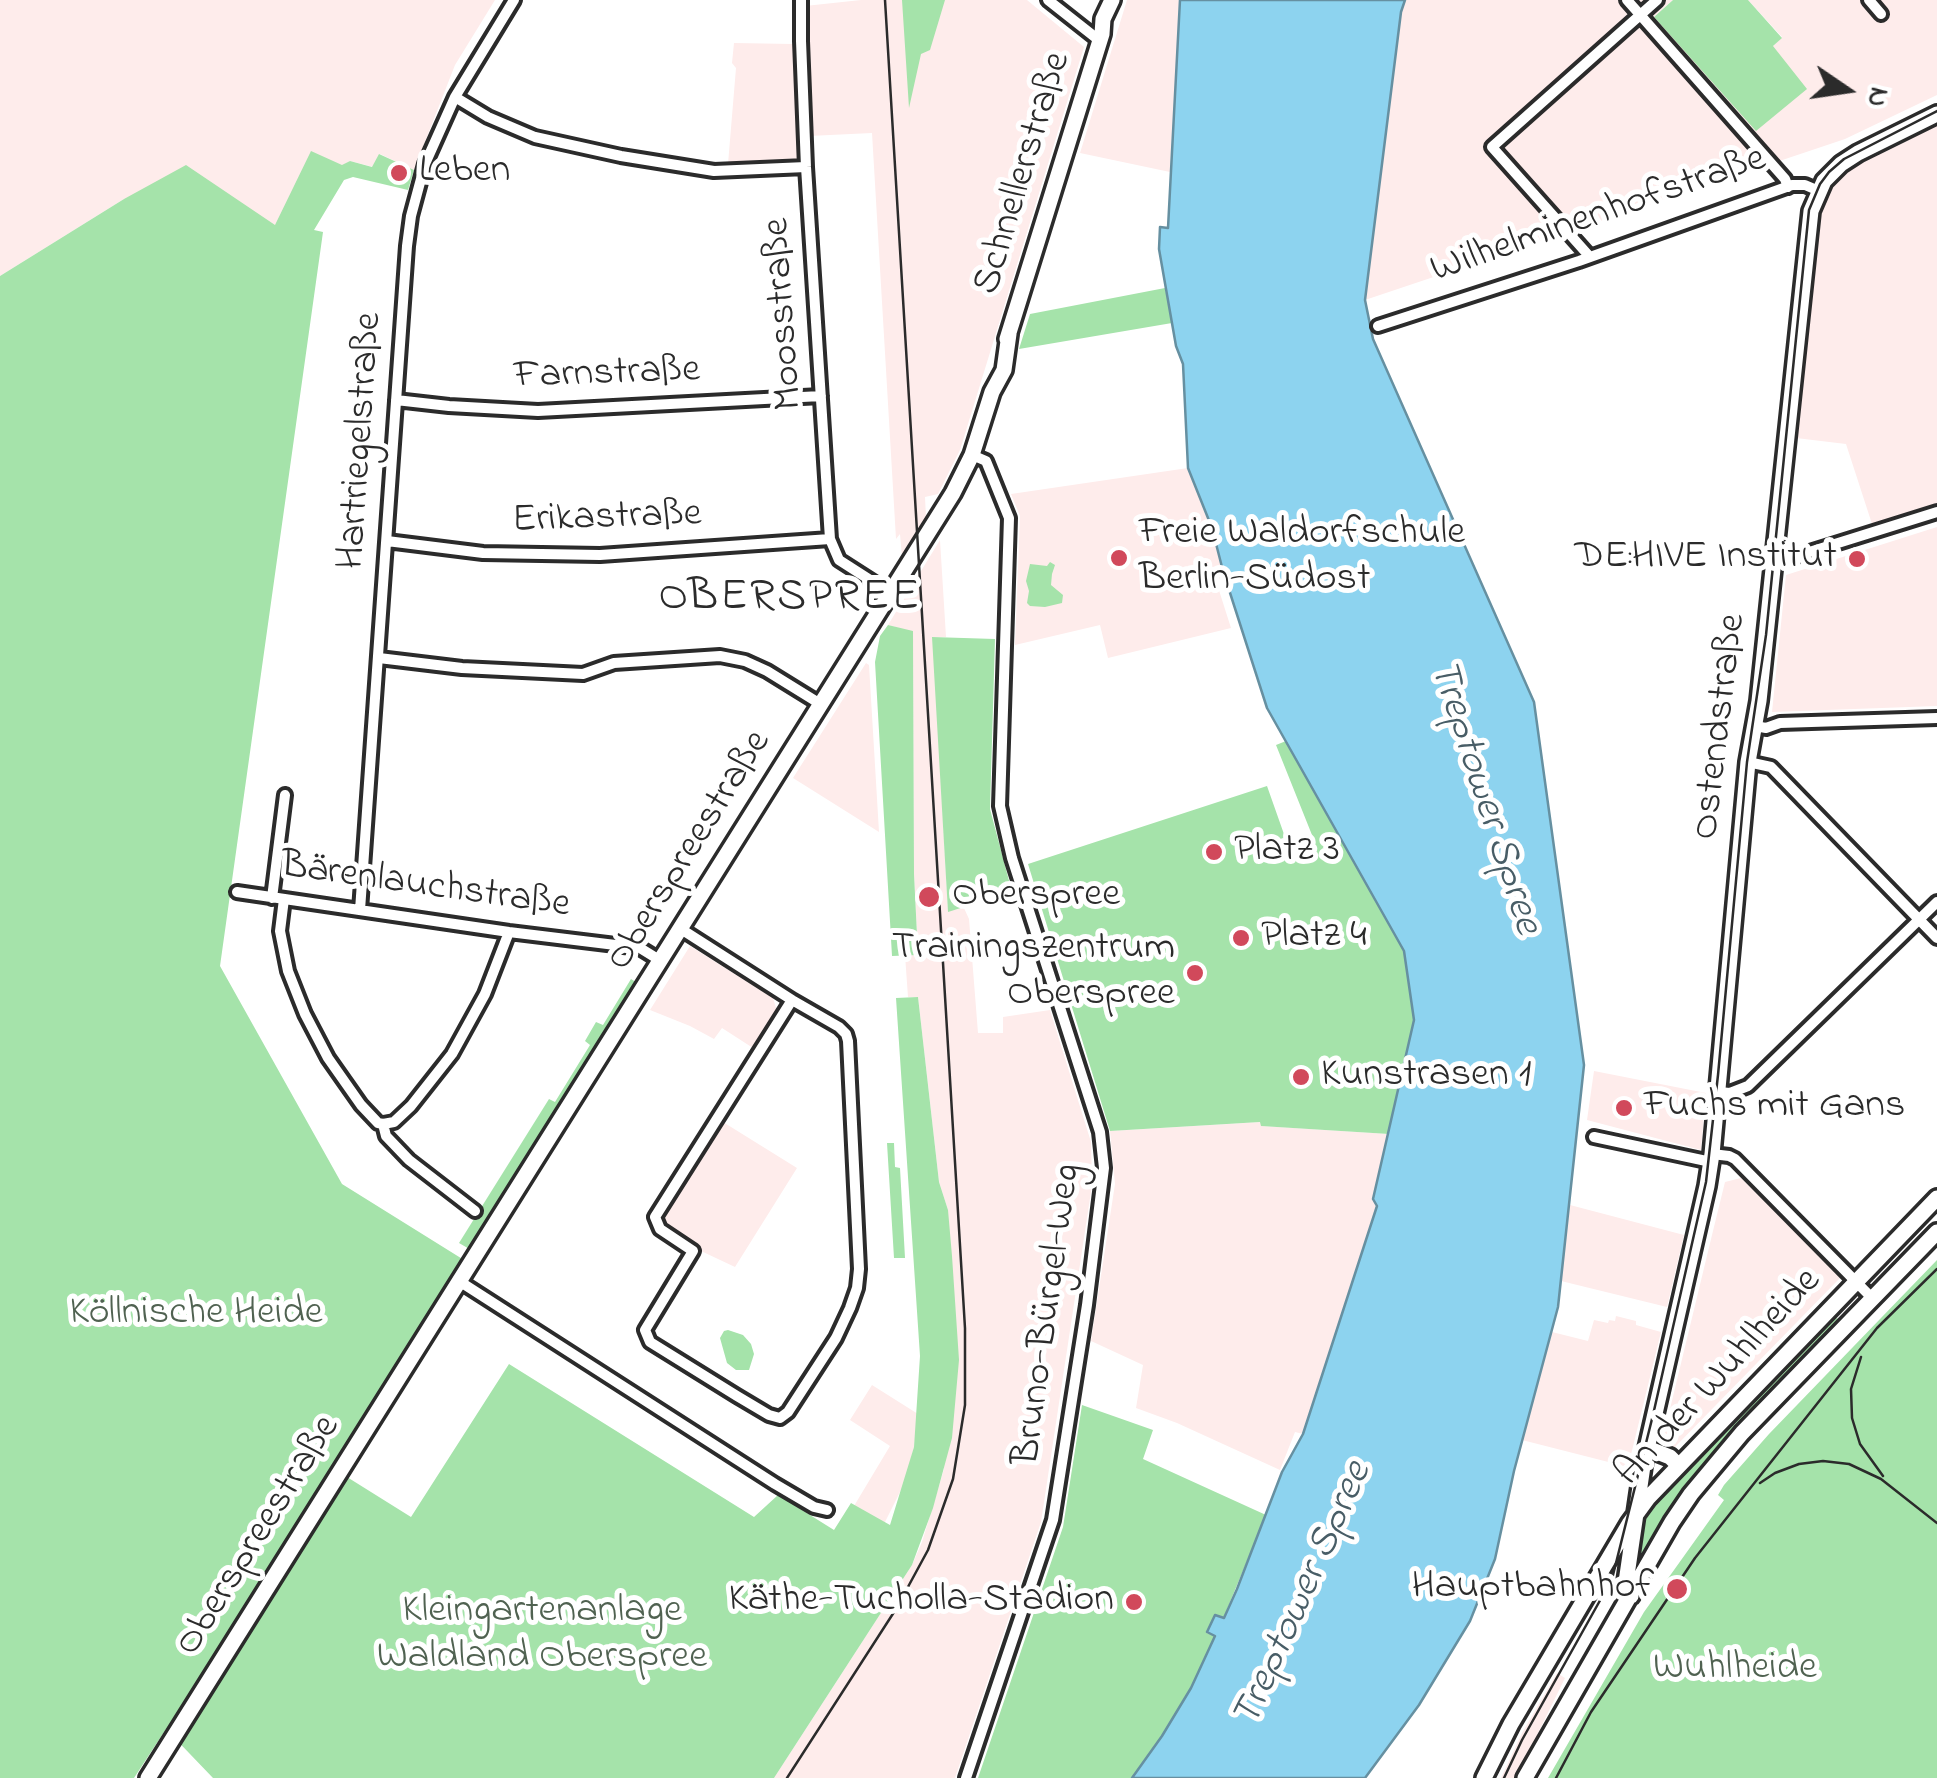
<!DOCTYPE html>
<meta charset="utf-8">
<style>
body{margin:0}
#map{position:relative;width:1937px;height:1778px;overflow:hidden;background:#fff;font-family:"Indie Flower",sans-serif}
canvas{display:block}
.north{position:absolute;left:1797px;top:40px;width:100px;height:100px;-webkit-text-stroke:8px #fff;paint-order:stroke;rotate:103deg;font-size:28px;font-weight:700;line-height:40px;text-align:center;color:#2b2b2b}
.north::after{content:'';display:block;margin:auto;width:35px;height:45px;background:#2b2b2b;clip-path:polygon(50% 0,100% 100%,50% 72%,0 100%)}
</style>
<div id="map">
<canvas width="1937" height="1778"></canvas>
<div class="north">N</div>
</div>
<script>
const c = document.querySelector('canvas').getContext('2d');
c.lineJoin = 'round';
function fillPath(path, color) {
  c.fillStyle = color;
  c.fill(path, 'evenodd');
}
function shape(rows) {
  const path = new Path2D();
  for (const r of rows) {
    path.moveTo(r[0], r[1]);
    for (let i = 2; i < r.length; i += 2) path.lineTo(r[i], r[i + 1]);
  }
  return path;
}
function strokePath(path, color, width, dash) {
  c.strokeStyle = color;
  c.lineWidth = width;
  c.lineCap = dash ? 'butt' : 'round';
  c.setLineDash(dash || []);
  c.stroke(path);
}
function label(font, color, halo, rows, align = 'center') {
  c.font = font + ' "Indie Flower",sans-serif';
  c.lineWidth = 10;
  c.setLineDash([]);
  c.textBaseline = 'middle';
  c.strokeStyle = halo;
  c.fillStyle = color;
  for (const [text, x, y, turn = 0] of rows) {
    c.save();
    c.translate(x, y);
    c.rotate((+turn || 0) * Math.PI / 180);
    c.textAlign = isNaN(turn) ? turn : align;
    if (halo) c.strokeText(text, 0, 0);
    c.fillText(text, 0, 0);
    c.restore();
  }
}
fillPath(shape([
 [0,0,495,0,455,65,414,170,380,154,373,167,350,161,342,166,275,226,124,199,0,276],
 [861,0,1027,0,1084,47,960,450,938,494,925,497,926,518,902,557,900,534,896,539,872,133,809,136,805,6],
 [1127,0,1180,0,1170,172,1080,153],
 [1405,0,1673,0,1654,17,1773,46,1782,37,1748,0,1937,0,1937,95,1845,139,1365,300,1401,12],
 [734,43,793,44,798,157,795,161,728,164,736,68,732,63],
 [1937,123,1937,504,1933,505,1933,508,1930,509,1929,506,1913,511,1914,514,1884,520,1882,524,1880,521,1872,524,1846,444,1796,438,1818,215,1829,189,1849,167,1871,155,1873,157,1891,149,1890,146,1893,144,1895,147,1916,136,1915,134,1918,132,1920,134,1928,130,1928,127],
 [1188,468,1212,528,1223,571,1217,584,1231,628,1108,658,1100,625,1015,645,1020,516,1011,494],
 [1937,527,1937,706,1772,712,1786,575],
 [940,540,946,637,933,637,948,911,964,908,969,919,978,1033,1003,1033,1003,1017,1050,1010,1091,1142,1092,1185,1041,1522,955,1778,774,1778,912,1565,922,1542,944,1469,948,1210,939,1182,918,997,908,997,905,955,918,954,914,874,913,632,888,625],
 [866,663,869,665,879,832,793,778],
 [690,946,773,998,777,1011,753,1048,722,1028,714,1039,690,1026,650,1010],
 [1594,1071,1706,1093,1701,1150,1587,1120],
 [723,1122,797,1168,735,1267,701,1251,664,1228,661,1220],
 [1261,1122,1262,1126,1389,1134,1373,1199,1377,1206,1303,1434,1295,1432,1280,1470,1177,1423,1136,1408,1143,1365,1091,1341,1115,1184,1110,1131],
 [1741,1178,1840,1278,1674,1448,1662,1442,1712,1235,1725,1182],
 [1570,1205,1684,1235,1667,1307,1561,1281],
 [1616,1316,1636,1321,1636,1325,1661,1332,1628,1467,1522,1440,1552,1332,1588,1341,1594,1320,1608,1323,1609,1320,1615,1321],
 [872,1385,918,1414,914,1447,905,1482,884,1524,854,1506,890,1446,850,1420],
 [1557,1673,1565,1678,1516,1778,1501,1778,1522,1733]
]), '#feeceb');
fillPath(shape([
 [902,0,945,0,930,50,921,54,909,108],
 [1673,0,1748,0,1782,38,1773,46,1807,89,1756,131,1654,17],
 [311,151,342,165,350,161,372,167,379,154,414,170,408,190,353,177,344,180,314,230,323,232,220,966,342,1184,464,1260,331,1467,411,1517,509,1364,754,1517,778,1495,834,1530,851,1503,890,1525,914,1447,920,1356,896,998,918,997,939,1182,948,1210,952,1256,959,1360,952,1438,933,1508,912,1565,774,1778,213,1778,166,1729,134,1778,0,1778,0,276,124,199,186,165,275,225],
 [1165,288,1172,323,1019,349,1030,314],
 [1050,562,1055,565,1052,574,1051,585,1063,595,1062,603,1045,607,1030,606,1027,603,1029,591,1026,581,1030,564,1047,566],
 [888,625,913,631,914,874,918,955,892,956,875,662,880,636],
 [932,637,995,639,990,809,1012,892,948,912],
 [1286,741,1404,951,1414,1020,1389,1134,1261,1126,1260,1122,1110,1131,1028,864,1267,786,1291,854,1314,840,1276,745],
 [631,979,639,984,471,1250,459,1243,549,1099,555,1102,590,1045,585,1041,596,1022,603,1025],
 [894,1143,895,1167,900,1168,905,1258,894,1258,887,1143],
 [1937,1260,1937,1778,1548,1778,1644,1612,1724,1500,1718,1495,1724,1485,1769,1434],
 [1836,1318,1841,1320,1634,1574,1643,1514,1794,1353],
 [728,1330,743,1335,751,1344,754,1354,749,1370,736,1370,727,1363,720,1338,724,1331],
 [1082,1405,1153,1430,1143,1459,1266,1515,1223,1619,1207,1633,1215,1636,1191,1688,1162,1736,1132,1778,978,1778,1063,1527]
]), '#a5e3aa');
const water = shape([
 [1180,0,1405,0,1401,12,1365,300,1373,339,1534,702,1584,1065,1558,1307,1514,1471,1495,1559,1470,1621,1419,1705,1365,1778,1132,1778,1162,1736,1191,1688,1215,1636,1207,1632,1215,1615,1224,1618,1237,1589,1282,1472,1303,1434,1377,1206,1373,1199,1414,1020,1404,951,1267,708,1223,571,1212,528,1188,468,1183,364,1176,346,1159,249,1160,227,1168,228,1180,0]
]);
fillPath(water, '#8dd3ef');
strokePath(water, '#6690a1', 2.5);
const street = shape([
 [801,0,801,41,806,167,830,539,839,560,892,594],
 [1048,0,1100,41],
 [1627,0,1785,179,1788,187],
 [1869,0,1881,14],
 [455,97,488,117,535,137,621,156,714,171,806,167],
 [1590,257,1492,147,1657,0],
 [1378,326,1579,261,1792,185,1805,185,1819,191],
 [396,400,449,406,538,411,821,396],
 [387,541,483,553,600,555,830,539],
 [1774,558,1787,559,1937,512],
 [379,658,462,668,583,674,614,663,720,656,745,661,767,671,822,705],
 [1755,726,1766,728,1780,723,1937,718],
 [1748,762,1771,767,1937,938],
 [237,892,509,932,640,948,661,961],
 [272,898,285,795],
 [284,899,280,931,288,971,305,1014,328,1058,361,1105,378,1123,383,1124,386,1136,409,1160,475,1211],
 [360,910,407,246,411,216,425,164,455,97,514,0],
 [681,929,792,1000,655,1217,660,1229,693,1251,645,1330,650,1342,737,1396,769,1415,780,1418,788,1412,836,1338,850,1308,857,1288,859,1269,848,1041,846,1034,839,1027,792,1000],
 [1719,1092,1730,1093,1748,1086,1937,902],
 [383,1124,394,1122,411,1106,452,1054,485,994,509,932],
 [1594,1137,1711,1162],
 [1712,1154,1729,1156,1735,1159,1872,1298],
 [459,1281,775,1484,814,1507,827,1510],
 [966,1778,1053,1520,1087,1305,1104,1168,1100,1132,1012,858,1000,806,1009,518,986,461,972,455]
]);
const secondary = shape([
 [1007,339,1102,34,1103,19,1112,0],
 [1647,1448,1670,1457,1678,1465],
 [1631,1596,1626,1582,1643,1466,1707,1186,1712,1154,1748,762,1759,701,1811,211,1824,181,1841,164,1858,153,1937,114],
 [148,1778,953,493,972,455,992,392,1004,370,1009,334],
 [1484,1778,1511,1724,1629,1524,1648,1498,1937,1198],
 [1525,1778,1672,1522,1691,1494,1742,1433,1937,1232]
]);
strokePath(street, '#2b2b2b', 18);
strokePath(secondary, '#2b2b2b', 22);
strokePath(street, '#fff', 10);
strokePath(secondary, '#fff', 15);
strokePath(shape([
 [787,1778,896,1609,928,1550,953,1479,965,1405,965,1328,885,0],
 [1504,1778,1522,1740,1612,1579,1653,1415,1706,1182,1718,1075,1747,762,1766,635,1809,210,1820,184,1829,172,1844,159,1937,111]
]), '#2b2b2b', 2.5);
strokePath(shape([
 [1861,1357,1851,1389,1852,1418,1860,1444,1883,1476],
 [1760,1483,1775,1473,1799,1464,1823,1461,1849,1464,1881,1479,1937,1523],
 [1556,1778,1591,1712,1695,1558,1877,1328,1937,1269]
]), '#2b2b2b', 2.5);
for (const [x, y, r, color] of [
 [399,173,10,"#d1495b"],
 [1119,558,10,"#d1495b"],
 [1857,559,10,"#d1495b"],
 [1214,852,10,"#d1495b"],
 [929,897,12,"#d1495b"],
 [1241,938,10,"#d1495b"],
 [1195,973,10,"#d1495b"],
 [1301,1077,10,"#d1495b"],
 [1624,1108,10,"#d1495b"],
 [1677,1589,12,"#d1495b"],
 [1134,1602,10,"#d1495b"]
]) {
  const dot = new Path2D();
  dot.arc(x, y, r, 0, 2 * Math.PI);
  c.fillStyle = color;
  c.fill(dot);
  strokePath(dot, '#fff', 4);
}
label('40px', '#2b2b2b', '#fff', [
 ["Leben",419,173],
 ["Freie Waldorfschule",1139,535],
 ["Berlin-Südost",1139,581],
 ["DE:HIVE Institut",1837,559,"right"],
 ["Platz 3",1234,852],
 ["Oberspree",952,897],
 ["Platz 4",1261,938],
 ["Trainingszentrum",1175,950,"right"],
 ["Oberspree",1175,996,"right"],
 ["Kunstrasen 1",1321,1077],
 ["Fuchs mit Gans",1644,1108],
 ["Hauptbahnhof",1654,1589,"right"],
 ["Käthe-Tucholla-Stadion",1114,1602,"right"]
], 'left');
label('40px', '#2b2b2b', '#fff', [
 ["Schnellerstraße",1025,174,-73],
 ["Wilhelminenhofstraße",1599,217,-19],
 ["Moosstraße",786,314,-94],
 ["Farnstraße",607,376,-2],
 ["Hartriegelstraße",363,441,-86],
 ["Erikastraße",607,520,-2],
 ["Ostendstraße",1722,727,-83],
 ["Oberspreestraße",691,852,-58],
 ["Bärenlauchstraße",425,888,8],
 ["Bruno-Bürgel-Weg",1050,1315,-82],
 ["An der Wuhlheide",1720,1379,-47],
 ["Oberspreestraße",260,1537,-58]
]);
label('40px', '#506251', '#fff', [
 ["Köllnische Heide",196,1315],
 ["Kleingartenanlage",542,1613],
 ["Waldland Oberspree",542,1659],
 ["Wuhlheide",1735,1670]
]);
label('italic 42px', '#485d66', '#fff', [
 ["Treptower Spree",1482,798,72],
 ["Treptower Spree",1305,1596,-66]
]);
c.letterSpacing = '2.5px';
label('45px', '#2b2b2b', '#fff', [
 ["OBERSPREE",790,601]
]);
c.letterSpacing = '0px';
</script>
